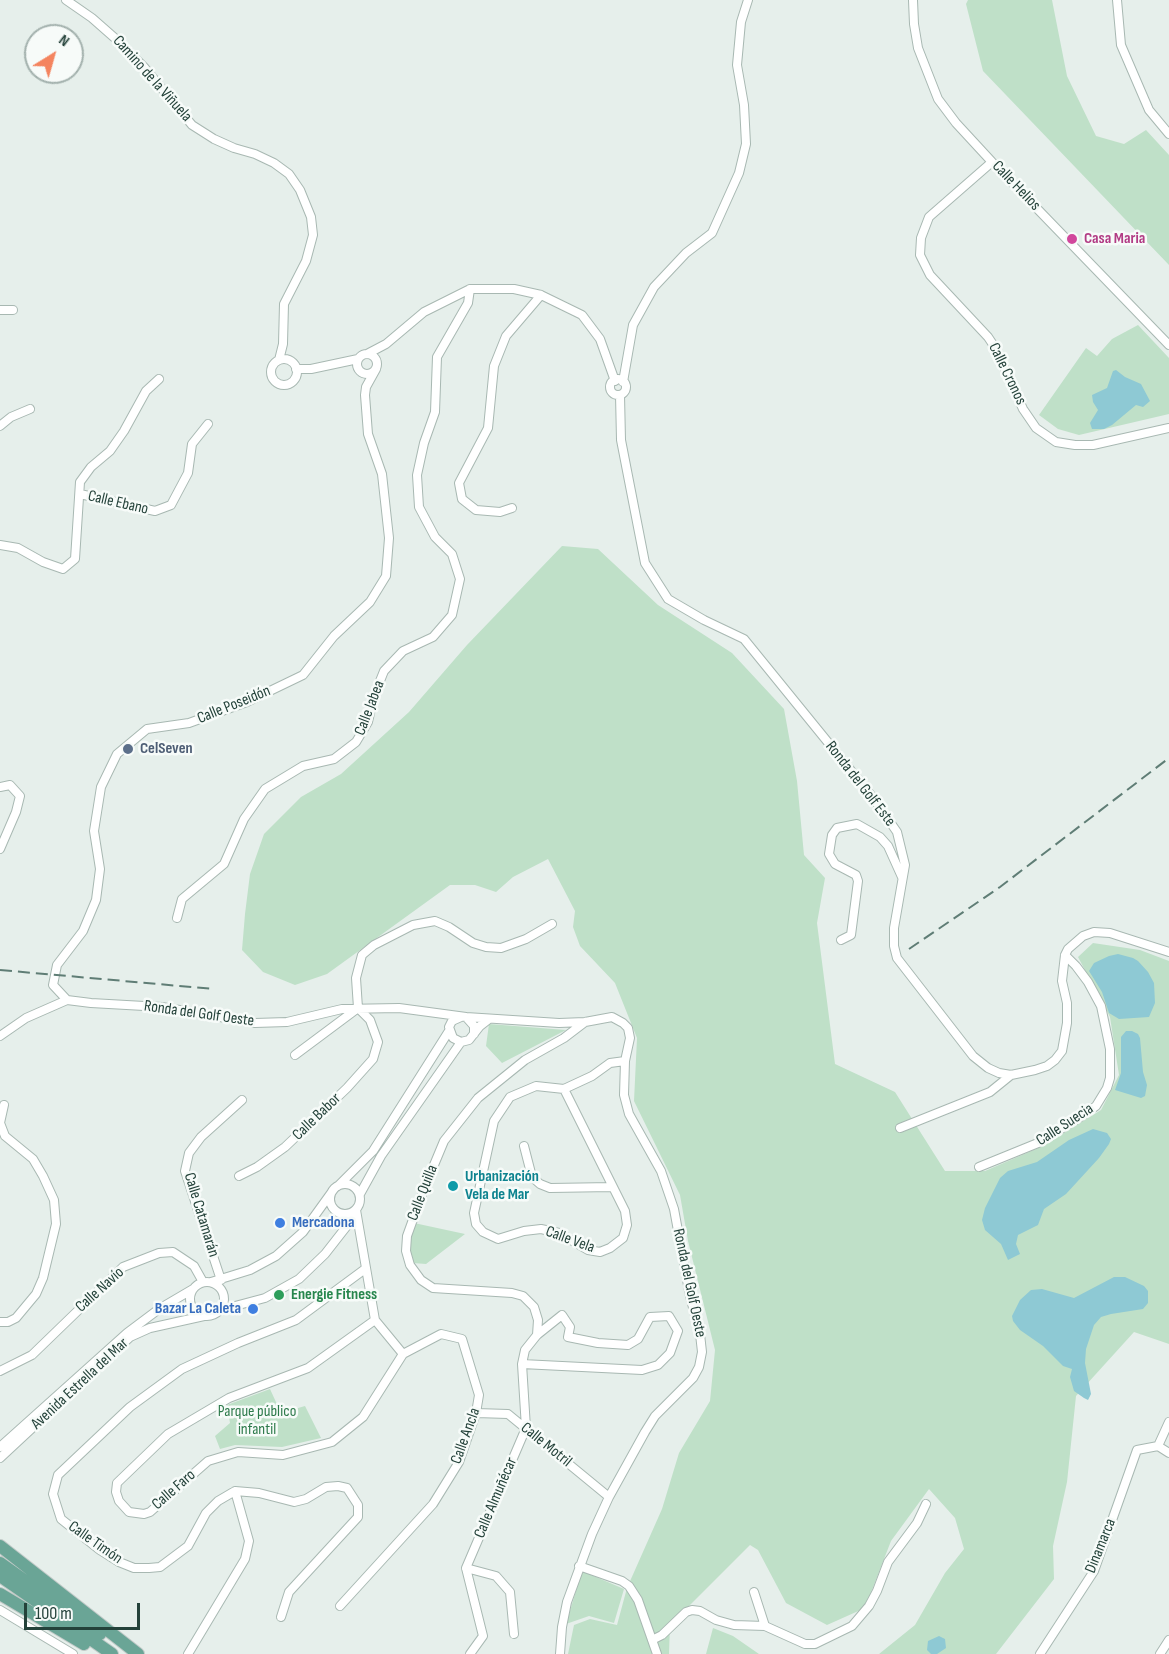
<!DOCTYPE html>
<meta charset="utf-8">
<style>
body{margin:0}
#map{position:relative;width:1169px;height:1654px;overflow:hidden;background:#e6efeb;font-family:"Sofia Sans Condensed",sans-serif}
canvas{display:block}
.north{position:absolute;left:24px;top:24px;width:60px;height:60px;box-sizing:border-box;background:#f7fbf9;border:2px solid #a3b1ad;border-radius:50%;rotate:37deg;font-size:16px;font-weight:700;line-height:24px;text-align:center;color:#24423a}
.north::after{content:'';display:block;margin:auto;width:21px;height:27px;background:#f4845f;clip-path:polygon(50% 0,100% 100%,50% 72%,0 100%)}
.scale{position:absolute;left:24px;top:1603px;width:116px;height:27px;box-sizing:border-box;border:3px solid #24423a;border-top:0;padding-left:8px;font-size:18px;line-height:21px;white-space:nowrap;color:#24423a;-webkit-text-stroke:4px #f7fbf9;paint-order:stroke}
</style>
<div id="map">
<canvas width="1169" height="1654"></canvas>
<div class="north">N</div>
<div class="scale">100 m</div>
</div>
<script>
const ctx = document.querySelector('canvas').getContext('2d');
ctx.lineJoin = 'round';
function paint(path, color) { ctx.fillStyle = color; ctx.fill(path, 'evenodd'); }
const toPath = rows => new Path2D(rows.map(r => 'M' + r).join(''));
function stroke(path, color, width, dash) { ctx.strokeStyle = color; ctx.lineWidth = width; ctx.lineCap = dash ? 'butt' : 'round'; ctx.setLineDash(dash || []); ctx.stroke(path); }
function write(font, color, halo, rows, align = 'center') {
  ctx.font = font + ' "Sofia Sans Condensed",sans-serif'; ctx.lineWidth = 5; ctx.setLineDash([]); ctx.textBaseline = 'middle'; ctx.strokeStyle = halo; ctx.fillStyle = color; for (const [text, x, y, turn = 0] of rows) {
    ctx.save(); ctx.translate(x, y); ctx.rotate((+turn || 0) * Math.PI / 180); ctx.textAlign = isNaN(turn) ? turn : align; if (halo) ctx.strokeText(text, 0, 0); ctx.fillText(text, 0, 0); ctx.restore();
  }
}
const green = toPath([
 [968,0,1052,0,1067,76,1096,136,1124,144,1146,130,1169,155,1169,265,983,71,966,4],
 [1138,325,1169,358,1169,414,1079,435,1058,429,1039,415,1086,348,1097,356,1112,339],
 [562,546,598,549,658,605,732,653,784,709,797,781,804,855,825,878,817,923,835,1064,895,1092,945,1171,985,1171,1043,1146,1101,1110,1119,1075,1110,1017,1078,957,1093,943,1140,950,1169,961,1169,1344,1134,1332,1076,1396,1067,1482,1053,1546,1054,1579,996,1654,879,1654,915,1625,945,1573,964,1549,955,1518,929,1489,891,1541,865,1608,827,1625,786,1603,758,1550,750,1545,670,1625,669,1654,568,1654,574,1625,590,1619,617,1625,627,1588,662,1509,679,1453,710,1401,715,1350,688,1241,680,1195,634,1101,637,1038,615,983,580,946,573,927,575,911,548,859,513,877,496,892,475,885,450,885,327,974,295,985,263,972,242,950,245,914,250,874,264,834,301,797,341,774,409,712,467,645],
 [489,1024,566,1030,502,1063,486,1046],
 [414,1223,465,1234,426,1264,413,1263,408,1252,409,1234],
 [270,1389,281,1413,305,1406,321,1438,282,1447,235,1445,220,1449,215,1436,230,1423,227,1405],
 [582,1571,624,1589,614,1623,589,1616,566,1624],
 [713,1628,733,1636,759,1654,706,1654]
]);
const water = toPath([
 [1116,370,1125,377,1141,384,1150,401,1143,407,1136,405,1112,425,1104,429,1092,429,1090,423,1098,410,1093,402,1092,395,1107,388,1113,371],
 [1118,954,1133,958,1138,961,1148,972,1154,983,1155,1003,1149,1017,1119,1019,1109,1013,1102,992,1089,971,1094,963,1109,956],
 [1126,1031,1132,1031,1138,1034,1140,1038,1143,1072,1147,1085,1145,1096,1141,1098,1115,1090,1121,1073,1121,1037],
 [1093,1129,1107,1133,1111,1139,1109,1144,1099,1158,1066,1194,1044,1209,1038,1225,1018,1235,1016,1244,1020,1254,1008,1260,1001,1244,985,1230,982,1220,985,1208,1000,1178,1008,1171,1037,1162,1069,1140],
 [1114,1277,1125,1277,1144,1286,1148,1291,1148,1303,1143,1309,1111,1314,1101,1317,1094,1325,1086,1349,1085,1363,1091,1394,1088,1400,1084,1398,1074,1391,1070,1377,1072,1369,1063,1366,1043,1346,1020,1330,1013,1321,1012,1316,1020,1300,1031,1290,1042,1289,1074,1298],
 [939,1636,945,1639,946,1648,937,1654,931,1654,927,1650,928,1641]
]);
const minor = toPath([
 [66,0,92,18,117,40,144,67,192,125,214,139,234,148,255,154,274,163,289,174,300,190,311,217,313,235,306,261,284,304,283,344,279,360],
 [913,0,914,24,918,48,938,99,956,123,992,162,1169,345],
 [1117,0,1121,45,1149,110,1169,134],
 [992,162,929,217,921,238,920,255,930,275,988,337,996,349,1023,409,1036,428,1056,442,1075,445,1093,445,1169,428],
 [0,310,13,310],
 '357 364a10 10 0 1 1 20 0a10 10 0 1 1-20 0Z',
 [367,354,386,344,424,312,470,289,514,289,541,295,582,315,600,339,615,381],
 '271 372a13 13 0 1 1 26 0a13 13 0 1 1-26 0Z',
 [296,369,311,369,358,359],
 '610 387a8 8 0 1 1 16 0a8 8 0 1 1-16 0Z',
 [623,382,633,325,654,287,686,253,712,233,739,173,746,144,744,105,737,65,741,22,748,0],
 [620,395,621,440,645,563,668,599,704,620,744,639,874,799,897,832,905,865,894,928,894,946,897,958,973,1056,988,1068,999,1073,1011,1075,1035,1070,1047,1066,1055,1060,1062,1051,1067,1023,1067,1003,1062,981,1065,955,1068,949,1083,936,1094,932,1110,933,1169,952],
 [0,426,11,417,30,409],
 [80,494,155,511,171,505,188,473,192,444,208,424],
 [512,508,500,512,476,510,462,499,459,483,488,428,494,366,506,336,541,295],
 [0,545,18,548,43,562,63,569,75,559,80,482,91,467,110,451,124,431,146,391,159,379],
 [0,787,10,785,20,796,16,812,0,849],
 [177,918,182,899,224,864,244,819,265,789,303,766,334,759,356,742,368,722,374,696,384,671,403,651,433,637,452,615,460,579,452,554,435,537,419,507,417,475,424,443,435,412,437,357,468,303,470,289],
 [841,940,851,935,858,881,856,875,835,864,829,854,832,835,837,828,857,824,880,837,888,846,902,877],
 [67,1000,53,985,57,965,83,931,96,900,100,869,94,831,101,787,117,754,147,729,189,723,247,702,303,675,334,636,370,602,386,576,389,538,382,474,368,434,365,395,366,387,376,369],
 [67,1000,91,1003,162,1007,255,1023,287,1022,342,1009,399,1008,466,1017,474,1026,474,1034],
 [461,1017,452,1021,449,1027,453,1038,461,1042,469,1040,480,1026,489,1019],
 [466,1017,559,1023,585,1022,612,1017,623,1023,628,1028,630,1038,625,1061,624,1095,629,1114,661,1171,674,1209,690,1296,700,1334,702,1352,699,1367,693,1378,655,1416,645,1432,609,1497,592,1534,567,1602,562,1627,560,1654],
 [0,1036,26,1018,67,1000],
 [295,1055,358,1008],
 [564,1089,625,1211,627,1225,623,1238,610,1248,600,1252,588,1250,559,1233,541,1229,524,1231,498,1239,483,1232,476,1224,474,1213,494,1121,510,1097,536,1086,564,1089,592,1076,610,1063,625,1061],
 [900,1128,990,1092,1011,1075],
 [524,1146,532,1177,540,1184,550,1188,612,1187],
 [979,1167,1038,1143,1082,1116,1096,1106,1107,1088,1110,1078,1110,1049,1101,1006,1088,982,1076,966,1065,955],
 [239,1176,257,1167,285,1147,347,1088,373,1059,378,1042,370,1020,358,1008,356,978,362,955,374,945,413,925,435,921,449,927,473,943,486,947,501,948,526,939,552,924],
 '330 1199a15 15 0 1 1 30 0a15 15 0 1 1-30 0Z',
 [338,1186,373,1151,449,1031],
 [360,1194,381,1156,461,1042],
 [356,1210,375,1320,403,1354],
 [221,1280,185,1171,189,1153,201,1137,242,1100],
 [211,1282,250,1270,276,1256,303,1232,334,1189],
 '190 1299a17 17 0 1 1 34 0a17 17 0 1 1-34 0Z',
 [220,1310,265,1298,299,1279,325,1254,350,1222,353,1213],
 [375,1320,308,1368,229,1398,168,1434,117,1483,116,1492,119,1501,129,1512,144,1514,150,1512,208,1461,238,1452,283,1455,332,1442,363,1417,403,1354],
 [0,1322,8,1322,16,1318,36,1294,43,1278,56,1224,54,1200,43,1176,33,1159,5,1136,0,1123,4,1105],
 [537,1335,538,1320,534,1307,523,1296,512,1293,433,1288,421,1280,410,1265,406,1251,407,1236,424,1189,444,1141,478,1098,525,1060,564,1038,585,1022],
 [0,1371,32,1355,123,1267,159,1253,173,1252,194,1266,203,1282],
 [476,1413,508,1414,609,1497],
 [1158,1446,1169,1422],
 [1158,1446,1169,1453],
 [0,1447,127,1333,159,1309,193,1289],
 [0,1458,130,1337,150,1328,204,1316],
 [579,1566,622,1581,629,1586,638,1600,657,1654],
 [466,1568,496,1576,510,1592,514,1634],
 [754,1592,765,1626],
 [340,1606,433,1504,459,1462,476,1413,479,1395,462,1339,441,1334,403,1354],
 [0,1610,73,1654],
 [281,1617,289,1592,358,1517,358,1505,347,1488,338,1486,326,1487,306,1499,294,1502,259,1493,235,1491,218,1501,206,1513,188,1546,160,1567,149,1568,134,1568,119,1562,100,1550,61,1519,53,1494,58,1475,130,1407,182,1369,238,1343,296,1320,365,1269],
 [652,1640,662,1635,686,1612,692,1610,700,1611,716,1620,734,1625,765,1626,805,1644,815,1644,852,1626,869,1606,877,1591,888,1562,917,1523,926,1504],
 [188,1654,245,1559,249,1541,235,1491],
 [470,1654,483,1636,466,1568,526,1428,522,1364,525,1350,537,1335,562,1315,570,1327,568,1337,598,1343,628,1345,638,1339,650,1317,669,1316,678,1331,670,1353,658,1365,642,1370,522,1364],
 [1040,1654,1094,1571,1137,1450,1158,1446],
 [1160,1654,1169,1640]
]);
const primary = toPath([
 [0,1546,138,1654],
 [0,1563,100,1634],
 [0,1576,112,1654],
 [0,1594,84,1644]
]);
const rail = toPath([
 [909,949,1000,887,1169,758],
 [0,970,214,989]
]);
const markers = [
 [1072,239,6,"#d1479c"],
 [128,749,6,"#5c6f8a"],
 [453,1186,6,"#0f9aa8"],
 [280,1223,6,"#3f7fe0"],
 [279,1295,6,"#2e9e5b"],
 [253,1309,6,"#3f7fe0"]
];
const streetNames = [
 ["Camino de la Viñuela",152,79,48],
 ["Calle Helios",1016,186,46],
 ["Calle Cronos",1007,374,64],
 ["Calle Ebano",118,503,13],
 ["Calle Poseidón",234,705,-22],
 ["Calle Jabea",370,708,-69],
 ["Ronda del Golf Este",860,784,52],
 ["Ronda del Golf Oeste",199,1014,8],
 ["Calle Babor",317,1117,-44],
 ["Calle Suecia",1065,1125,-33],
 ["Calle Quilla",423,1193,-69],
 ["Calle Catamarán",201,1215,73],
 ["Calle Vela",570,1240,20],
 ["Ronda del Golf Oeste",689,1283,78],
 ["Calle Navío",100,1290,-42],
 ["Avenida Estrella del Mar",80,1384,-43],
 ["Calle Ancla",466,1436,-70],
 ["Calle Motril",546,1445,39],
 ["Calle Faro",174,1490,-41],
 ["Calle Almuñécar",496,1498,-67],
 ["Calle Timón",95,1543,35],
 ["Dinamarca",1101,1546,-68]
];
const hotelNames = [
 ["Casa Maria",1084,239]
];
const serviceNames = [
 ["CelSeven",140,749]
];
const cultureNames = [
 ["Urbanización",465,1177],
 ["Vela de Mar",465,1195]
];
const shopNames = [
 ["Mercadona",292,1223],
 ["Bazar La Caleta",241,1309,"right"]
];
const leisureNames = [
 ["Energie Fitness",291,1295]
];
const parkNames = [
 ["Parque público",257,1412],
 ["infantil",257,1430]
];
paint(green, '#bfe0c8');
paint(water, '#8ec9d4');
stroke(minor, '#a8b8b2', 10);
stroke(primary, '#c2cac8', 14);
stroke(minor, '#fff', 8);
stroke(primary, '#6aa596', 12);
stroke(rail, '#5f7d75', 2, [12, 6]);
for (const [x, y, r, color] of markers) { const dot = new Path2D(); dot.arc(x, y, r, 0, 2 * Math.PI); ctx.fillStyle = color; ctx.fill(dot); stroke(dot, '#f7fbf9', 2); }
write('16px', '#24423a', '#f7fbf9', streetNames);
write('bold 16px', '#b23c85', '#f7fbf9', hotelNames, 'left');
write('bold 16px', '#4e5e75', '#f7fbf9', serviceNames, 'left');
write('bold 16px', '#0d838f', '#f7fbf9', cultureNames, 'left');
write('bold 16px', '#366cbe', '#f7fbf9', shopNames, 'left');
write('bold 16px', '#27864d', '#f7fbf9', leisureNames, 'left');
write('16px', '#2d7a4b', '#f7fbf9', parkNames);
</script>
